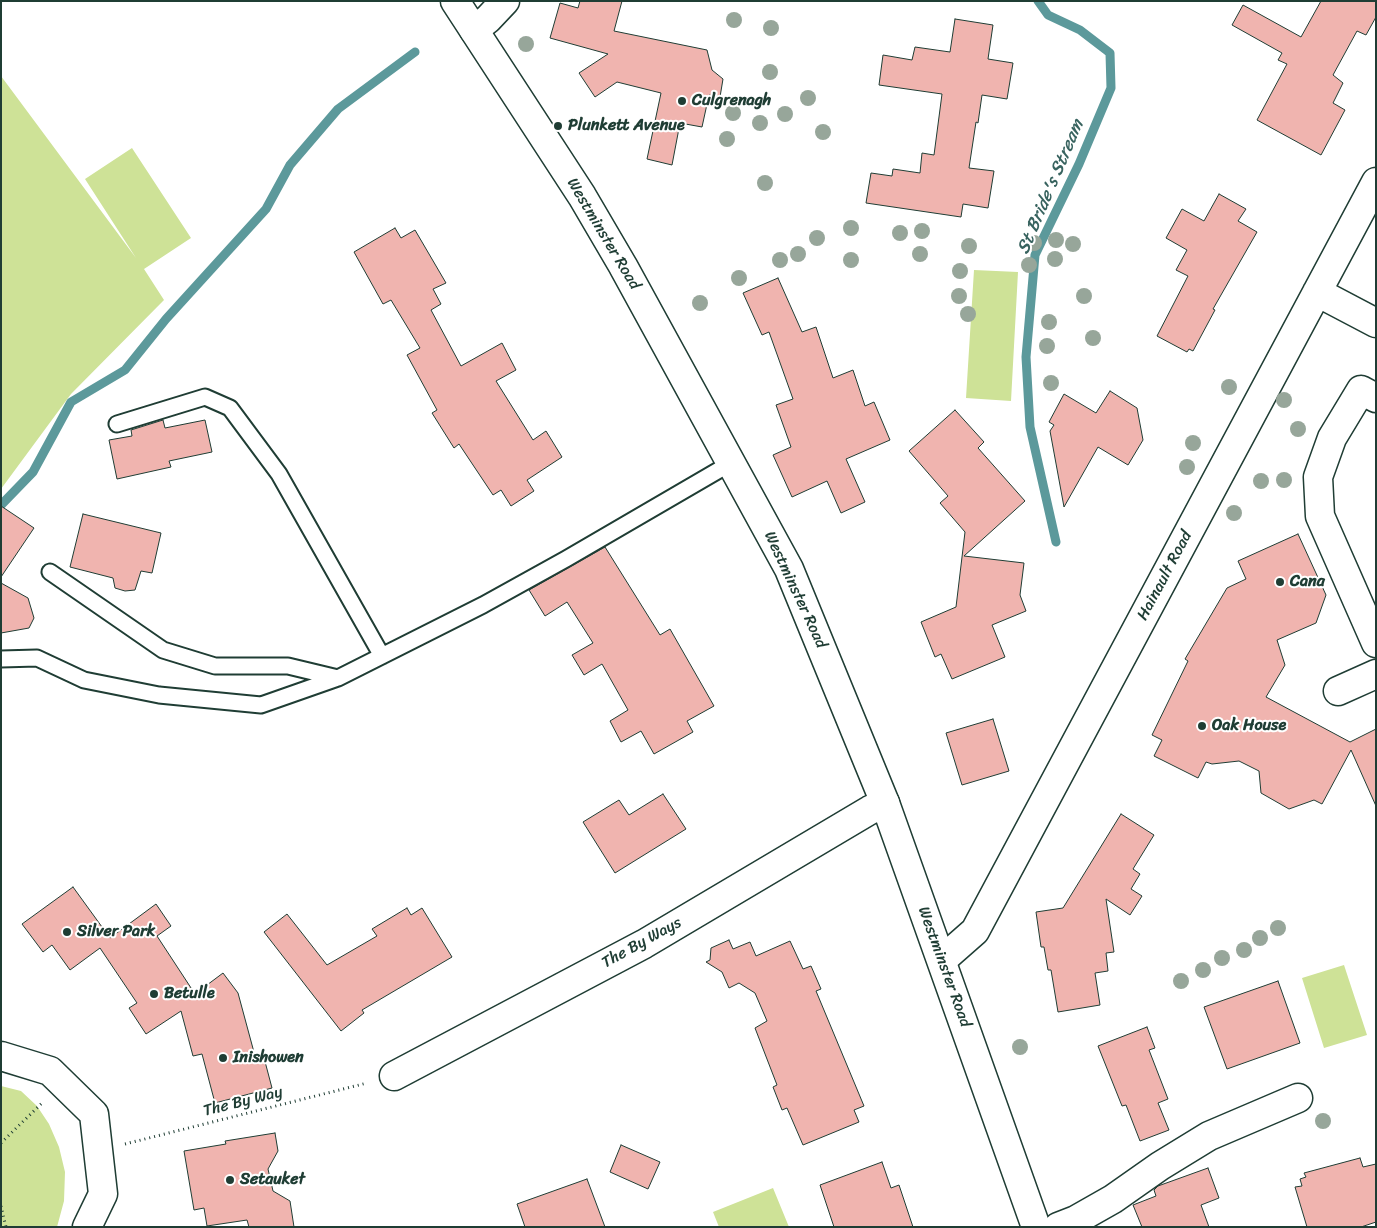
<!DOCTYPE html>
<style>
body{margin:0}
#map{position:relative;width:1377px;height:1228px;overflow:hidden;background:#fff;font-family:Sriracha,sans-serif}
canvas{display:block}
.frame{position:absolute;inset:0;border:2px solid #1f3d34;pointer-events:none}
</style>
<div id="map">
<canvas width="1377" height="1228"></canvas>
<div class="frame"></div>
</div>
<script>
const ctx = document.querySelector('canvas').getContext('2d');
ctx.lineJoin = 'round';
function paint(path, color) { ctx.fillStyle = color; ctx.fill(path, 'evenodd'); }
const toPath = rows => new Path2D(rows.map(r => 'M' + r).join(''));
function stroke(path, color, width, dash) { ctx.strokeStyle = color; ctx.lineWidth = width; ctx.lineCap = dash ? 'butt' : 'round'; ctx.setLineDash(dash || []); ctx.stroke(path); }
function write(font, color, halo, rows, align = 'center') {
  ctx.font = font + ' Sriracha,sans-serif'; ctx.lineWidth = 4; ctx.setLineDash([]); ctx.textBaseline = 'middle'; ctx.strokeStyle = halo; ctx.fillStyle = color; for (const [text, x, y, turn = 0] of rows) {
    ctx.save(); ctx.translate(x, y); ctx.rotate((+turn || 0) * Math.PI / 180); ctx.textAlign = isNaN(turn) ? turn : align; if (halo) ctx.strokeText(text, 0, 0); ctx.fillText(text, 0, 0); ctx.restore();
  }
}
const green = toPath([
 [1,76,136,258,85,179,132,148,191,238,144,269,164,300,71,394,1,489],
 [974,270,1018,272,1011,401,966,398],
 [1344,965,1367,1035,1324,1048,1302,978],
 [1,1086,21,1091,37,1106,49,1124,59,1147,65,1172,64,1201,57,1227,1,1227],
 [773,1188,789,1227,719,1227,713,1212]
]);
const stream = toPath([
 [1038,1,1048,15,1080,30,1110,53,1111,88,1079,164,1035,255,1026,357,1030,427,1056,542],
 [1,505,33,472,71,402,125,370,166,319,266,209,290,165,338,109,415,52]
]);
const building = toPath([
 [580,1,622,1,614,31,707,50,712,70,723,79,720,97,709,95,702,127,680,123,672,165,647,159,661,93,617,82,595,97,579,73,608,54,550,38,560,3,578,8,580,1],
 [1321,1,1376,1,1376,17,1366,35,1357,31,1333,75,1343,83,1333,103,1345,110,1321,155,1257,120,1287,64,1278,60,1282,53,1232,25,1243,5,1301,37,1321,1],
 [955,19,993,25,988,59,1013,63,1007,99,982,95,978,123,976,122,969,168,994,171,988,208,963,204,961,217,866,203,871,173,892,176,893,169,920,173,922,153,934,155,942,94,879,85,883,55,912,60,915,47,950,52,955,19],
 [1219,194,1246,209,1238,221,1257,232,1213,309,1215,310,1193,351,1189,349,1187,352,1157,336,1188,276,1176,270,1187,250,1166,238,1182,209,1204,221,1219,194],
 [395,228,401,238,415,230,446,283,433,289,441,304,431,310,461,366,502,343,516,370,496,381,533,440,546,431,562,457,527,480,534,491,511,506,501,490,493,495,459,444,454,448,432,413,437,410,407,355,420,348,391,300,383,304,354,252,395,228],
 [778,278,802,332,816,327,833,378,853,370,865,406,874,402,890,440,846,459,865,502,841,513,827,481,792,497,773,455,791,447,776,405,793,399,769,332,762,335,743,293,778,278],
 [1110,391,1137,408,1143,440,1128,465,1098,447,1064,507,1050,431,1054,425,1049,422,1064,394,1096,413,1110,391],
 [955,410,984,442,978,448,1025,501,964,556,1024,563,1020,595,1026,611,992,625,1005,657,952,679,941,654,935,657,921,622,956,607,965,532,940,503,948,496,909,451,955,410],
 [163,420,165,428,205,420,212,452,169,461,171,467,117,479,109,440,132,436,131,430,163,420],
 [1,506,34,528,1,577,1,506],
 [83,514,161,533,152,573,141,571,135,590,125,591,115,588,113,578,70,567,83,514],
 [1298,534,1326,595,1316,623,1277,640,1285,665,1266,697,1350,742,1376,729,1376,806,1351,750,1322,804,1314,800,1289,809,1261,793,1259,771,1239,761,1212,764,1206,762,1198,778,1154,756,1162,740,1152,735,1188,661,1185,659,1227,588,1246,579,1238,561,1298,534],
 [605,547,660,635,670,629,714,706,687,721,693,732,654,754,641,731,621,742,610,721,628,710,602,664,584,675,572,655,593,643,567,602,545,616,529,590,605,547],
 [1,583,28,598,34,618,29,628,1,633,1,583],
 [993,719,1009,771,962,785,946,733,993,719],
 [663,794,686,829,615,873,583,822,619,800,629,815,663,794],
 [1121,814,1154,835,1133,869,1140,874,1131,889,1142,896,1130,915,1106,899,1114,952,1106,953,1108,971,1095,973,1100,1005,1058,1012,1051,970,1048,970,1044,947,1041,947,1036,912,1063,908,1121,814],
 [73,887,110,938,156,904,171,926,157,936,195,994,223,973,238,993,255,1056,263,1054,272,1088,215,1103,202,1054,193,1056,181,1011,146,1034,129,1008,137,1003,100,948,70,970,52,945,43,952,22,924,73,887],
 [407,908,411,915,422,908,452,957,362,1010,364,1013,341,1031,264,932,287,914,327,965,377,936,372,929,407,908],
 [729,940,733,949,750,942,756,956,790,941,803,969,811,966,821,989,816,991,864,1106,854,1110,859,1122,803,1145,787,1108,782,1110,773,1087,777,1085,755,1028,767,1021,755,993,739,983,729,988,722,972,706,962,710,960,711,948,729,940],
 [1278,981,1300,1043,1227,1069,1204,1007,1278,981],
 [1147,1027,1155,1048,1149,1050,1168,1099,1158,1103,1169,1130,1140,1141,1126,1105,1122,1106,1098,1046,1147,1027],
 [275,1133,278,1151,268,1169,273,1191,290,1201,294,1227,249,1227,247,1220,207,1226,204,1208,194,1210,184,1151,226,1144,225,1141,275,1133],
 [621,1145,660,1162,648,1189,610,1172,621,1145],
 [1360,1158,1363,1167,1376,1164,1376,1222,1361,1227,1307,1227,1295,1187,1302,1186,1300,1179,1306,1177,1304,1173,1360,1158],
 [882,1162,891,1188,899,1185,913,1227,834,1227,820,1185,882,1162],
 [1208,1168,1219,1198,1201,1205,1209,1227,1142,1227,1133,1205,1156,1196,1154,1190,1158,1186,1208,1168],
 [587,1179,605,1227,525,1227,517,1204,587,1179]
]);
const path = toPath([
 [1,1143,42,1103],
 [125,1144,367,1083],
 [1,1206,6,1227]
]);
const service = toPath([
 [117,424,205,397,230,408,279,474,382,656],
 [50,572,163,650,215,666,288,666,338,678],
 [1,659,37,658,84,680,159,695,261,705,338,678,483,605,566,559,731,463]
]);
const minor = toPath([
 [474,30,488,19,505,1],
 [1317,292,1376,323],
 [1376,398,1361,390,1332,438,1318,477,1320,516,1376,643],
 [1338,691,1376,674],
 [942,960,975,931,1376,182],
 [1,1056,50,1071,94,1114,103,1194,87,1227],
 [394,1076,644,944,870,810,885,803],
 [1058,1227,1076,1220,1113,1199,1160,1166,1209,1136,1298,1098]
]);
const tertiary = toPath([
 [455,1,582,196,623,266,789,569,885,803,1036,1227]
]);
const trees = [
 [734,20],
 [771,28],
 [526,44],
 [770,72],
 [808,98],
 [733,113],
 [785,114],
 [760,123],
 [823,132],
 [727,139],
 [765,183],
 [851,228],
 [922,231],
 [900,233],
 [817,238],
 [1056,240],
 [1034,243],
 [1073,244],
 [969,246],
 [798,254],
 [920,254],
 [1055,259],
 [780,260],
 [851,260],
 [1029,265],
 [960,271],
 [739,278],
 [959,296],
 [1084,296],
 [700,303],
 [968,314],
 [1049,322],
 [1093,338],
 [1047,346],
 [1051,383],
 [1229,387],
 [1284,400],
 [1298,429],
 [1193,443],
 [1187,467],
 [1284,480],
 [1261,481],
 [1234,513],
 [1278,928],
 [1260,938],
 [1244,950],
 [1222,958],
 [1203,970],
 [1181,981],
 [1020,1047],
 [1323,1121]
];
const markers = [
 [682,101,5,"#1f3d34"],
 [558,126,5,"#1f3d34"],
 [1280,582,5,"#1f3d34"],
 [1202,726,5,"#1f3d34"],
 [67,932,5,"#1f3d34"],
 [154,994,5,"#1f3d34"],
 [223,1058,5,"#1f3d34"],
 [230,1180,5,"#1f3d34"]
];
const poiNames = [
 ["Culgrenagh",692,101],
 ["Plunkett Avenue",568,126],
 ["Cana",1290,582],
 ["Oak House",1212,726],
 ["Silver Park",77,932],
 ["Betulle",164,994],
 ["Inishowen",233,1058],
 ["Setauket",240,1180]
];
const streetNames = [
 ["Westminster Road",603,234,59],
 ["Hainault Road",1165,576,-62],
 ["Westminster Road",795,590,65],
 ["The By Ways",642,943,-29],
 ["Westminster Road",944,967,70],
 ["The By Way",243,1102,-14]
];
const waterNames = [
 ["St Bride's Stream",1051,187,-67]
];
paint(green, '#cee297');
stroke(stream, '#5c999b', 9);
paint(building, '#f0b4af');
stroke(building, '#1f3d34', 1);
stroke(service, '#1f3d34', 19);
stroke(minor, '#1f3d34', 31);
stroke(tertiary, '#1f3d34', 31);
stroke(path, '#1f3d34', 3, [1, 4]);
stroke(service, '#fff', 15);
stroke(minor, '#fff', 28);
stroke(tertiary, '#fff', 28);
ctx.fillStyle = '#97a69a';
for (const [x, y] of trees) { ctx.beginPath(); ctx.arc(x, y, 8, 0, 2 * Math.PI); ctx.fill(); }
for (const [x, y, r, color] of markers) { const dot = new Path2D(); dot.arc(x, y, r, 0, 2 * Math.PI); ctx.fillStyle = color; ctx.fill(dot); stroke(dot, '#fff', 2); }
write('bold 16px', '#1f3d34', '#fff', poiNames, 'left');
write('16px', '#1f3d34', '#fff', streetNames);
write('italic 18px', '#38635f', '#fff', waterNames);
</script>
